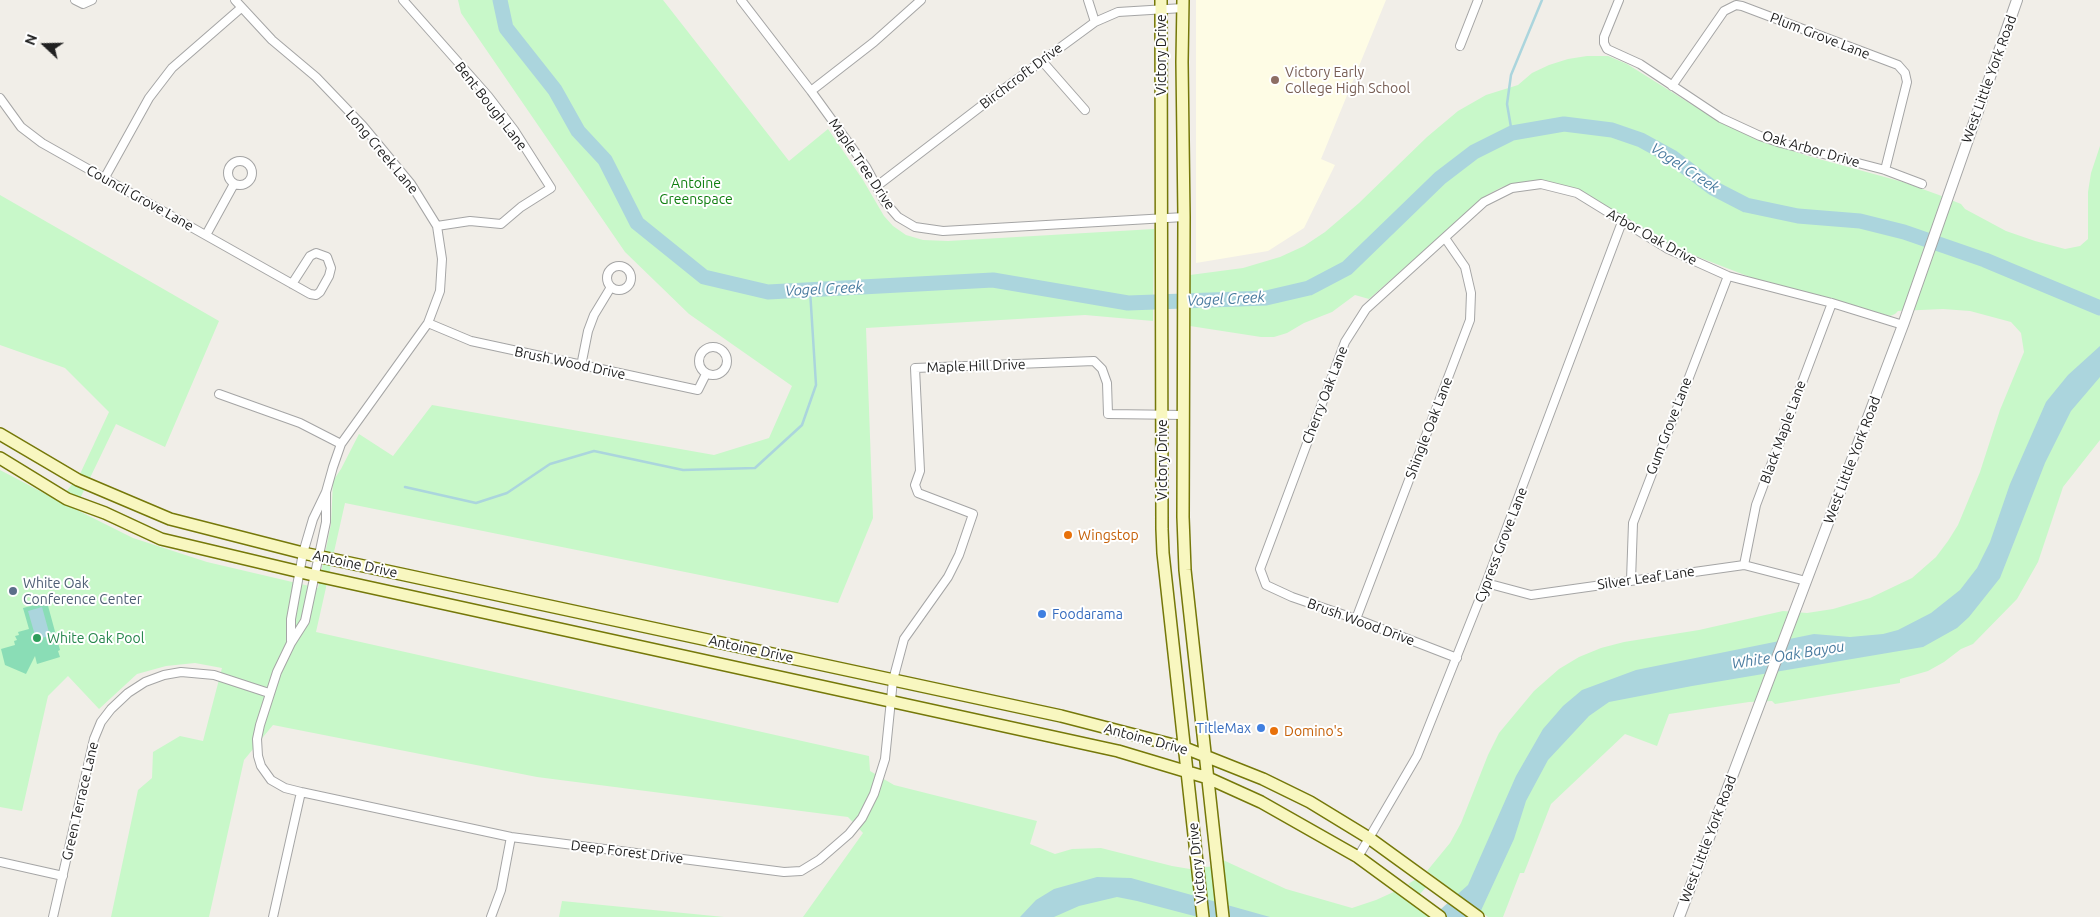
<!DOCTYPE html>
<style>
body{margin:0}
#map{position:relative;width:2100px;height:917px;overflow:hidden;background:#f1eee8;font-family:Ubuntu,sans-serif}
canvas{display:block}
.north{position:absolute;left:20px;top:20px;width:50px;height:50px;-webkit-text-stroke:4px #fff;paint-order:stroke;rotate:291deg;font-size:14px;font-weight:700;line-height:20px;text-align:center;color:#212121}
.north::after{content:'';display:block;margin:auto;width:18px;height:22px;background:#212121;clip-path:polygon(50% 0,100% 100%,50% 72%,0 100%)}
</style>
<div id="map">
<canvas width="2100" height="917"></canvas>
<div class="north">N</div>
</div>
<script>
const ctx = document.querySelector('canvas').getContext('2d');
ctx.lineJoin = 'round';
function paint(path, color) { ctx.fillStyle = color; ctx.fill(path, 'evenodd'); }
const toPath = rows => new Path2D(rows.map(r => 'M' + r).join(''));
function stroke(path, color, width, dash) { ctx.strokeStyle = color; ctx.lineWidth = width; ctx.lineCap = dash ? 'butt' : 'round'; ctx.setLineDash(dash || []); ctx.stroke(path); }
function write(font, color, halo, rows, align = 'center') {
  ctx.font = font + ' Ubuntu,sans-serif'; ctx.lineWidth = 4; ctx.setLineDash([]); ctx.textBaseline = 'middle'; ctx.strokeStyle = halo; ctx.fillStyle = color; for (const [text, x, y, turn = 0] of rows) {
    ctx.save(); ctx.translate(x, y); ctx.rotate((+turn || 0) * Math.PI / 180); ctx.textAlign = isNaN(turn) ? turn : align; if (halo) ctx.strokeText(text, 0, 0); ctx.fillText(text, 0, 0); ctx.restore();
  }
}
const education = toPath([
 [1196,0,1386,0,1321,159,1335,165,1304,228,1268,251,1196,263]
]);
const park = toPath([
 [458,0,663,0,789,161,828,129,863,180,884,216,893,226,906,235,923,240,948,241,1154,229,1153,321,1085,315,866,328,873,518,838,603,345,503,316,632,869,756,870,771,894,785,1037,821,1030,844,1055,854,1072,849,1101,848,1172,866,1190,869,1223,865,1223,860,1286,889,1352,908,1376,900,1398,890,1433,917,803,917,863,833,848,817,537,777,273,725,244,760,209,917,111,917,138,790,152,778,153,752,180,736,203,741,222,668,195,663,166,666,137,674,99,709,68,676,48,696,22,811,0,807,0,470,59,501,80,474,109,412,65,368,0,345,0,195,219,321,165,447,116,424,75,509,133,538,207,562,318,588,331,524,333,481,341,469,359,434,393,456,432,405,714,455,769,438,792,386,689,314,625,252,461,13],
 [1587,56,1608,56,1627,64,1715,119,1760,140,1808,156,1903,182,1939,195,1961,204,1965,209,2006,231,2035,241,2065,249,2080,246,2088,239,2088,192,2091,173,2100,146,2100,440,2063,487,2038,562,2017,599,1973,644,1961,649,1944,662,1928,671,1900,679,1900,683,1775,704,1772,701,1749,702,1669,714,1657,746,1625,734,1551,804,1524,873,1520,873,1503,917,1488,917,1427,871,1450,843,1461,823,1488,755,1499,733,1534,691,1559,669,1579,657,1601,648,1624,642,1699,630,1783,611,1807,613,1833,609,1870,598,1912,578,1936,557,1948,541,1958,525,1980,472,2000,410,2024,352,2021,333,2011,322,1970,311,1943,309,1898,311,1895,314,1890,316,1755,279,1675,248,1572,188,1546,181,1519,183,1502,187,1487,195,1369,299,1355,295,1332,312,1304,323,1287,333,1274,337,1261,337,1190,326,1190,275,1243,268,1280,257,1304,246,1325,232,1359,203,1427,137,1458,111,1486,95,1518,85,1532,73,1549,65,1568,59],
 [1418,878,1427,886,1420,894,1408,884],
 [562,901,724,917,559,917]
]);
const pitch = toPath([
 [47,602,60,650,58,651,60,657,37,664,35,656,26,674,5,665,1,649,15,645,14,641,17,640,15,636,19,635,18,632,29,629,23,608]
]);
const water = toPath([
 [2100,346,2100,377,2071,411,2045,463,2000,578,1969,617,1957,628,1923,647,1692,686,1609,702,1589,716,1548,760,1526,801,1514,839,1478,917,1432,917,1468,885,1516,776,1543,729,1563,706,1582,690,1636,670,1814,634,1850,637,1883,634,1898,630,1931,613,1960,590,1977,568,1990,542,2010,484,2046,402,2068,375],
 [42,607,50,636,36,639,28,611],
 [1097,877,1131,878,1270,917,1198,917,1137,901,1117,897,1079,906,1054,917,1020,917,1036,900,1054,889]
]);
const stream = toPath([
 [1512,133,1507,104,1511,75,1542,0],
 [405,487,476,503,507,493,550,464,594,451,683,470,755,468,802,425,816,385,810,290]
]);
const river = toPath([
 [500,0,506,28,555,90,578,131,605,160,637,223,704,277,768,292,993,280,1128,303,1266,298,1309,288,1347,268,1440,178,1474,152,1512,133,1564,124,1612,130,1641,140,1672,157,1713,188,1746,205,1798,216,1860,221,1904,232,1985,260,2100,308]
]);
const minor = toPath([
 [75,0,83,4,92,0],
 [235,0,272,40,316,77,363,126,411,184,437,226,442,259,440,291,428,323,341,444,333,467,326,492,313,519,303,553,291,619,291,641],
 [403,0,488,96,514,130,551,188,521,207,501,224,470,221,437,226],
 [741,0,811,91,866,167,885,202,898,217,915,227,943,231,1184,217],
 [1088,0,1095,22],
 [1619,0,1604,37,1604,43,1607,49,1640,64,1721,118,1760,136,1781,143,1885,170,1922,184],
 [1460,46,1478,0],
 [1042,61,1085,110],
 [1672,86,1724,11,1736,5,1742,6,1898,65,1905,73,1907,82,1885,170],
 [811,91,874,42,921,0],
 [0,98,21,127,42,143,310,294,316,295,320,292,329,276,331,268,327,257,316,253,310,256,292,284],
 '228 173a12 12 0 1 1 24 0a12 12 0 1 1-24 0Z',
 [104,179,149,98,172,68,241,8],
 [877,186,997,94,1095,22,1118,12,1183,8],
 [206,235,234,184],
 '607 278a12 12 0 1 1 24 0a12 12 0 1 1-24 0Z',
 [428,323,471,341,698,390,706,374],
 '699 361a14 14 0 1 1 28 0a14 14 0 1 1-28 0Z',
 [581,366,588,331,594,315,611,287],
 [219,394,300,423,341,444],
 [326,492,326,522,305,621,291,643,277,672,260,725,257,739,258,756,261,766,271,780,285,788,301,792,511,837,784,872,801,871,819,860,849,834,862,818,874,794,885,759,893,680,904,639,948,577,959,555,973,514,918,493,915,485,920,471,915,368,1094,361,1102,369,1107,383,1108,414,1184,415],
 [1744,565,1756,505,1832,303],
 [1631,580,1633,523,1728,276],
 [1486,583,1531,595,1744,565,1806,581],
 [1356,619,1470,320,1471,293,1465,267,1445,238],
 [1457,658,1356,619,1292,597,1266,585,1260,569,1345,342,1366,309,1484,202,1512,188,1541,184,1577,193,1668,249,1728,276,1832,303,1903,325],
 [1358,857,1417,756,1486,583,1622,222],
 [0,862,63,876],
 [53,917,94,739,101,722,111,709,128,693,145,682,164,675,181,672,214,675,269,693],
 [273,917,301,792],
 [491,917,501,890,511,837]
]);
const tertiary = toPath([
 [1679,917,1903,325,2017,0]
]);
const secondary = toPath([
 [1161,0,1162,529,1163,553,1203,917],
 [1183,0,1182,62,1184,217,1183,517,1185,570,1223,917],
 [0,434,78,480,170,519,303,553,1061,716,1185,748,1263,779,1310,802,1369,838,1478,917],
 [0,458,67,499,105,513,161,539,313,575,1118,751,1208,778,1261,802,1358,857,1440,917]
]);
const markers = [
 [1275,80,5,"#8d6e63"],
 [1068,535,5,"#e8710a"],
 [13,591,5,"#5c6f8a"],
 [1042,614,5,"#3f7fe0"],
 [37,638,5,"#2e9e5b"],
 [1261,728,5,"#3f7fe0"],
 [1274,731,5,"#e8710a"]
];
const streetNames = [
 ["Plum Grove Lane",1820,36,21],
 ["Victory Drive",1161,55,-90],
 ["Birchcroft Drive",1021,76,-37],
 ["West Little York Road",1989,79,-70],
 ["Bent Bough Lane",491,106,52],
 ["Oak Arbor Drive",1811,149,16],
 ["Long Creek Lane",382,152,50],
 ["Maple Tree Drive",862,164,56],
 ["Council Grove Lane",140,198,29],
 ["Arbor Oak Drive",1652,237,29],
 ["Brush Wood Drive",570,363,12],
 ["Maple Hill Drive",976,366,-2],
 ["Cherry Oak Lane",1325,395,-69],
 ["Gum Grove Lane",1669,426,-69],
 ["Shingle Oak Lane",1429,428,-69],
 ["Black Maple Lane",1783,432,-70],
 ["Victory Drive",1162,460,-90],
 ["West Little York Road",1852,460,-69],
 ["Cypress Grove Lane",1501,545,-69],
 ["Antoine Drive",355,564,12],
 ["Silver Leaf Lane",1646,578,-8],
 ["Brush Wood Drive",1361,622,20],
 ["Antoine Drive",751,649,12],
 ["Antoine Drive",1146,739,15],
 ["Green Terrace Lane",80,801,-77],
 ["West Little York Road",1708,839,-69],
 ["Deep Forest Drive",627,852,7],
 ["Victory Drive",1197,863,-96]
];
const educationNames = [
 ["Victory Early",1285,72],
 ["College High School",1285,88]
];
const parkNames = [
 ["Antoine",696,183],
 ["Greenspace",696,199]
];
const foodNames = [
 ["Wingstop",1078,535],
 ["Domino's",1284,731]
];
const serviceNames = [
 ["White Oak",23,583],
 ["Conference Center",23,599]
];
const shopNames = [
 ["Foodarama",1052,614],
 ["TitleMax",1251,728,"right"]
];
const leisureNames = [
 ["White Oak Pool",47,638]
];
const waterNames = [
 ["Vogel Creek",1685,168,33],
 ["Vogel Creek",824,289,-3],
 ["Vogel Creek",1226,299,-3],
 ["White Oak Bayou",1788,655,-9]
];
paint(education, '#fefce5');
paint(park, '#c8f8c9');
paint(pitch, '#8addb6');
paint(water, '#abd5dd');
stroke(stream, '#abd5dd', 2.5);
stroke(river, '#abd5dd', 15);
stroke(minor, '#a5a5a5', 10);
stroke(tertiary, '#a5a5a5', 12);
stroke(secondary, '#757809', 14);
stroke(minor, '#fff', 8);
stroke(tertiary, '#fff', 10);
stroke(secondary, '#f8f7c0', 11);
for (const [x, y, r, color] of markers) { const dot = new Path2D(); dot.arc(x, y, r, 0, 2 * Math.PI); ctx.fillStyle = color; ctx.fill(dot); stroke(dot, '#fff', 2); }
write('14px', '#212121', '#fff', streetNames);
write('14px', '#785e54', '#fff', educationNames, 'left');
write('14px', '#107f10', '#fff', parkNames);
write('14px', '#c56008', '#fff', foodNames, 'left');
write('14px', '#4e5e75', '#fff', serviceNames, 'left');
write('14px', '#366cbe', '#fff', shopNames, 'left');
write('14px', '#27864d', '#fff', leisureNames, 'left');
write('italic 15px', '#497b9f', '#fff', waterNames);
</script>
